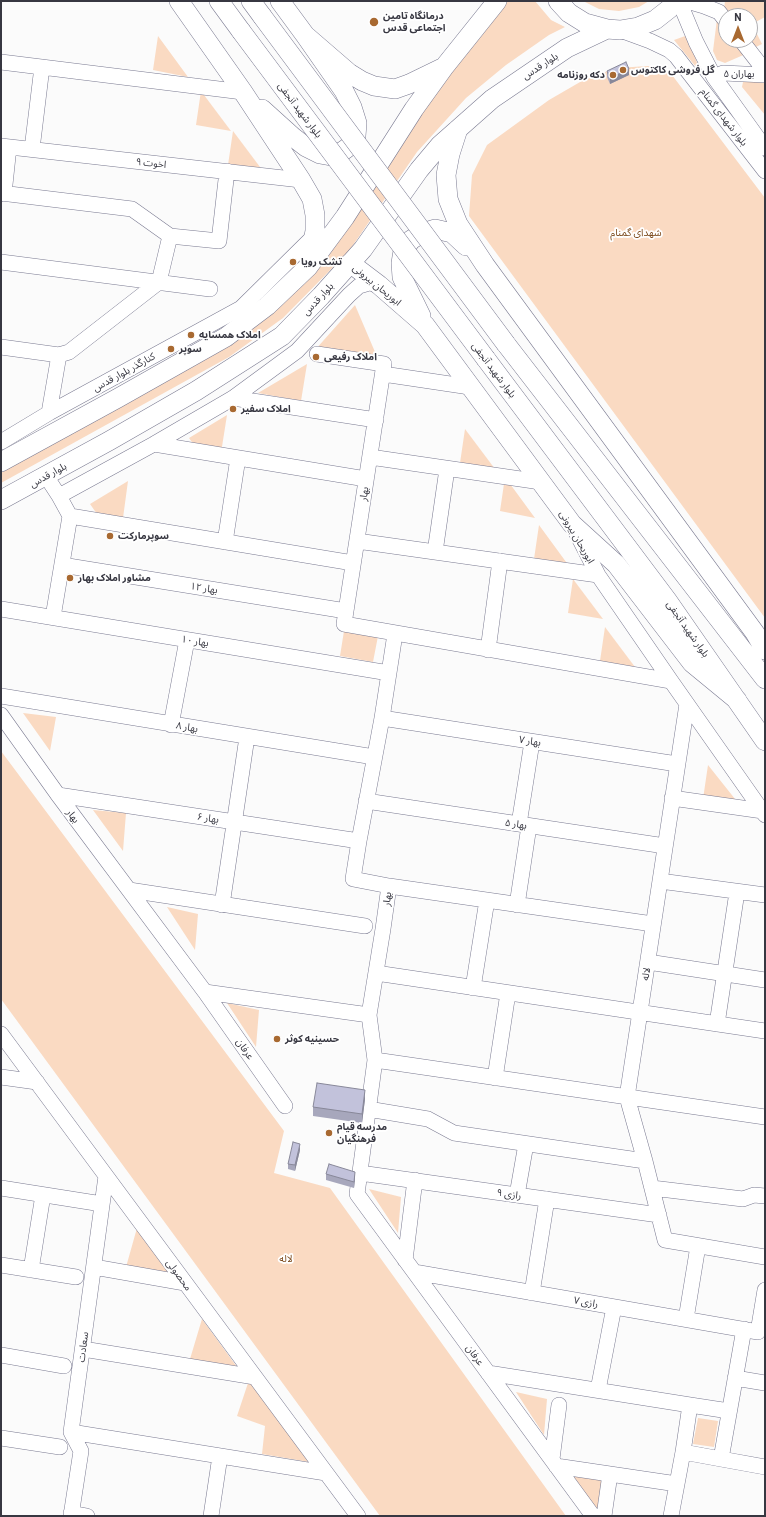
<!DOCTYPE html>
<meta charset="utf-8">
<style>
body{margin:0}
#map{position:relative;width:766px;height:1517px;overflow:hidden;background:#fbfbfb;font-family:Barlow,sans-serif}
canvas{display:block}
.frame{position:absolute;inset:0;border:2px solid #373741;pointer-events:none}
.north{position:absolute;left:718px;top:8px;width:40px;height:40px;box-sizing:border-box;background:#fff;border:1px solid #afafb3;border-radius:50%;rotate:0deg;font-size:11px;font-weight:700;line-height:16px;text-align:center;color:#373741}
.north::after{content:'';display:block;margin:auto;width:14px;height:18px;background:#a86931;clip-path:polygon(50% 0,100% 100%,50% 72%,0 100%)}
</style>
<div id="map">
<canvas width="766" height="1517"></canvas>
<div class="frame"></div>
<div class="north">N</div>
</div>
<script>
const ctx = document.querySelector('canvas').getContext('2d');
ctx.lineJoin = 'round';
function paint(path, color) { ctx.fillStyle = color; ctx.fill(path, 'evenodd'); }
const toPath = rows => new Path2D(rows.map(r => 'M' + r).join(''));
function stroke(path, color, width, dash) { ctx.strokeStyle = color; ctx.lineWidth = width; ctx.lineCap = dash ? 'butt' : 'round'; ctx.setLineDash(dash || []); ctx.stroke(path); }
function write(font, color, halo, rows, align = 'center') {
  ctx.font = font + ' Barlow,"Noto Sans Arabic",sans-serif'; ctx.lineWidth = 3.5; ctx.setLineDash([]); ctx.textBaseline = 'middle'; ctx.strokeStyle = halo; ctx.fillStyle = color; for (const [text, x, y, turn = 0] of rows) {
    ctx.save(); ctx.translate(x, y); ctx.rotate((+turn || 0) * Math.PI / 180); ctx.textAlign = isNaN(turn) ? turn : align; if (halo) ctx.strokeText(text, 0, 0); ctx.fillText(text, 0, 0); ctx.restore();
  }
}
const green = toPath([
 [508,1,535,1,551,20,565,27,549,35,506,65,466,98,417,152,349,251,283,318,229,357,1,483,1,466,286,299,454,65,480,38],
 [583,1,649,1,639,7,619,11,599,9],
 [725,1,765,1,765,17,754,23,753,26,762,44,754,48,750,40,750,16,729,16,724,10],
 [717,19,726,24,726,40,738,40,748,53,725,63,717,60,713,51],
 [688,35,700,72,674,40],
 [158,36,188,77,153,70],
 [648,66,669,71,765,198,765,618,469,216,472,175,487,145,549,100,587,78,617,68],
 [755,80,765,82,765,115,742,87,743,82],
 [201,91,231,131,196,125],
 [233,131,263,171,228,165],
 [355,305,378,359,315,350],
 [307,364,301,401,258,393],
 [227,415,221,453,196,448,189,438],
 [465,429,495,469,460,463],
 [505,477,535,518,500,511],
 [128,481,123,518,97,514,90,504],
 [539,525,569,566,534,559],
 [573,579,603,619,568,613],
 [605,627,635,667,600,661],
 [344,631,378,636,373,662,340,656],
 [23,713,56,717,50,751],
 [1,751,284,1131,274,1173,330,1188,566,1516,380,1516,1,999],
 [708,765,739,804,703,799],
 [93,810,126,813,123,851],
 [167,907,198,914,195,950],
 [227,1003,259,1010,256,1047],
 [369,1189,401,1197,398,1233],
 [137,1228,173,1275,126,1267],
 [202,1319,237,1367,190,1359],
 [249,1380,309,1462,262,1454,265,1426,237,1416],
 [516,1392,547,1399,544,1435],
 [698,1418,718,1421,714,1447,693,1444],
 [571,1473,602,1480,600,1514]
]);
const minor = toPath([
 [679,1,696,42,714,77,765,148],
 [687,1,704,6,719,12,726,21],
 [620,30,650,41,669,50,676,56,765,171],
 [741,40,765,71],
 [1,62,243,92],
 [714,77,723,73,765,75],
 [1,146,301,180],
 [32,149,42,67],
 [1,193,132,209,170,236],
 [4,194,9,147],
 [1,262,210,289],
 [1,347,59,355,69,352,159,282,170,236,219,241,227,171],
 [317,354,384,364,344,624,671,681],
 [383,374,470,387],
 [233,398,376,420],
 [49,413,59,355],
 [1,442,49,413,241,308,315,235],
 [154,444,366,479],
 [370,457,541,482],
 [46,476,59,496,70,516],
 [59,496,154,444,233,398,297,351,349,295,359,286,369,283,379,285],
 [70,516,353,563],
 [575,530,598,575,671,681,765,815],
 [357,541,598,575],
 [225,542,238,458],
 [435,552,447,469],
 [62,565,346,611],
 [1,609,389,673],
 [53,617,70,516],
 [395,634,382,718,359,841,353,879,389,886,383,929,369,1015,375,1060,357,1194,593,1516],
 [488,650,500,561],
 [1,696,374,757],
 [687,704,627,1097,645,1161,665,1240,765,1257],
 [1,715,58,795,205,992,285,1106],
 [382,718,677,764],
 [171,725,187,640],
 [58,795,359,841],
 [672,798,763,811],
 [366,801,665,846],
 [519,824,532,742],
 [660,881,765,895],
 [389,886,653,924],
 [129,890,365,926],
 [222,905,247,737],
 [517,905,529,826],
 [648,962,765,980],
 [376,973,765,1031],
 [473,988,487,900],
 [205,992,369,1015],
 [717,1024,737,892],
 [1,1034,358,1516],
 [375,1060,765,1117],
 [1,1077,37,1082],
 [495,1078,508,993],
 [368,1109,428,1119,454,1133,645,1161],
 [360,1173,659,1215],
 [1,1188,102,1204],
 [652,1188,743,1199,754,1195,765,1196],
 [517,1195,526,1144],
 [405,1260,415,1180],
 [1,1265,76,1277],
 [94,1267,185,1283],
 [31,1270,43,1195],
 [414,1272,758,1332,765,1290],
 [532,1293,547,1199],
 [686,1319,698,1246],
 [83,1349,255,1377],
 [1,1355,64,1366],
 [488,1373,690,1405],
 [735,1378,765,1383],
 [598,1390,614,1307],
 [729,1411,690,1405,683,1452,721,1459,744,1329],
 [71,1432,326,1473],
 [1,1438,60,1447],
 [552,1459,559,1405],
 [721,1459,765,1467],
 [556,1466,677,1484],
 [71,1513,87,1516],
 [71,1516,81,1451,71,1432,106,1176],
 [211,1516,220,1456],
 [604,1516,610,1474],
 [671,1516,683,1452]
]);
const major = toPath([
 [179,1,243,92,301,180,312,199,315,215,315,231,309,262],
 [219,1,241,31],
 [251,1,262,16],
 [280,1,305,35,349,73,362,81,374,86,395,89,409,84,444,67],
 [558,1,569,13,585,23,607,29,620,30,638,27,655,20,669,9,676,1],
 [262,109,293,137,306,147,320,154,331,156,343,151,351,145,356,136,357,123,352,107,344,91,305,35],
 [458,129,450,154,446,175,448,199,458,224,485,265,755,633,765,650],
 [350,263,379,285,425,325,572,524,616,564,692,663,737,700],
 [421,316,402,277,401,263,403,251,411,240,422,233,435,229,452,233,466,246],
 [506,344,765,679],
 [486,359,667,600,765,741],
 [1,462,118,398,226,337,267,306,308,267,345,217,414,109,445,66,497,1],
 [1,500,109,441,196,391,282,336,321,296,363,249,419,170,440,145,492,99,567,48,607,29]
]);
const majorBridge = toPath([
 [262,16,506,344],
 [241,31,486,359]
]);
const wall = toPath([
 [607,71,629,75,610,84,607,77],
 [365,1099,362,1123,313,1116,313,1107],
 [300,1150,295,1171,288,1169,288,1164],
 [326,1174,355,1178,354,1188,326,1180]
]);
const shadedWall = toPath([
 [629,69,629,75,610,84,610,78],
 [365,1090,365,1099,362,1123,362,1114],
 [300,1144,300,1150,295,1171,295,1165],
 [355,1172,355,1178,354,1188,354,1182]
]);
const building = toPath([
 [626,62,629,69,610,78,607,71,626,62],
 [317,1083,365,1090,362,1114,313,1107,317,1083],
 [293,1142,300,1144,295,1165,288,1164,293,1142],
 [329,1164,355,1172,354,1182,326,1174,329,1164]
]);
const markers = [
 [374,22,5,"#a86931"],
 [623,70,4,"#a86931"],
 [613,75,4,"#a86931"],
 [293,262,4,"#a86931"],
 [191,335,4,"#a86931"],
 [171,349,4,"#a86931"],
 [316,357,4,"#a86931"],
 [233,409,4,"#a86931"],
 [110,536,4,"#a86931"],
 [70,578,4,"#a86931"],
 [277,1039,4,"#a86931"],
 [329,1133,4,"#a86931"]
];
const poiNames = [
 ["درمانگاه تامین",383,16],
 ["اجتماعی قدس",383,28],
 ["گل فروشی کاکتوس",631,70],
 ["دکه روزنامه",605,75,"right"],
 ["تشک رویا",301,262],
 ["املاک همسایه",199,335],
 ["سوپر",179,349],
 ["املاک رفیعی",324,357],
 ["املاک سفیر",241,409],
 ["سوپرمارکت",118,536],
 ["مشاور املاک بهار",78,578],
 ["حسینیه کوثر",285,1039],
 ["مدرسه قیام",337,1127],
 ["فرهنگیان",337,1139]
];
const streetNames = [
 ["بلوار قدس",540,66,-33],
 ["بهاران ۵",739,74],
 ["بلوار شهید آنجفی",300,110,53],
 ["بلوار شهدای گمنام",724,117,52],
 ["اخوت ۹",151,163,6],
 ["ابوریحان بیرونی",377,285,39],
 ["بلوار قدس",318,299,-47],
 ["بلوار شهید آنجفی",494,370,53],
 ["کنارگذر بلوار قدس",124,372,-29],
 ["بلوار قدس",48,475,-29],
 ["بهار",364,494,-81],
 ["ابوریحان بیرونی",577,537,60],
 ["بهار ۱۲",204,588,9],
 ["بلوار شهید آنجفی",688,629,55],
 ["بهار ۱۰",195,641,9],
 ["بهار ۸",187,727,10],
 ["بهار ۷",530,741,9],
 ["بهار",73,816,53],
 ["بهار ۶",208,818,9],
 ["بهار ۵",516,824,8],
 ["بهار",387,899,-83],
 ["لاله",646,974,-81],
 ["عرفان",245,1049,55],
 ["رازی ۹",509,1194,8],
 ["محصولی",179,1275,54],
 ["رازی ۷",586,1302,10],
 ["سعادت",83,1347,-82],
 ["عرفان",475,1355,54]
];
const parkNames = [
 ["شهدای گمنام",636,233],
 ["لاله",286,1259]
];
paint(green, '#fadac2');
stroke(minor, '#7a7a91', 16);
stroke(major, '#7a7a91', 20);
stroke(minor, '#fff', 15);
stroke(major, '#fff', 19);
stroke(majorBridge, '#7a7a91', 20, []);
stroke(majorBridge, '#fff', 19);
paint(wall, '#a7a7bc');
paint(shadedWall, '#889');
paint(building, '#c2c2db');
stroke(building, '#889', 1);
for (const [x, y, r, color] of markers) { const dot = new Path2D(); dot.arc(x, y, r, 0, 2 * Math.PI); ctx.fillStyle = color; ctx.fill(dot); stroke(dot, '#fff', 1.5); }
write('bold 10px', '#373741', '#fff', poiNames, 'left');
write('10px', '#373741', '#fff', streetNames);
write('10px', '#7b491b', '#fff', parkNames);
</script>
